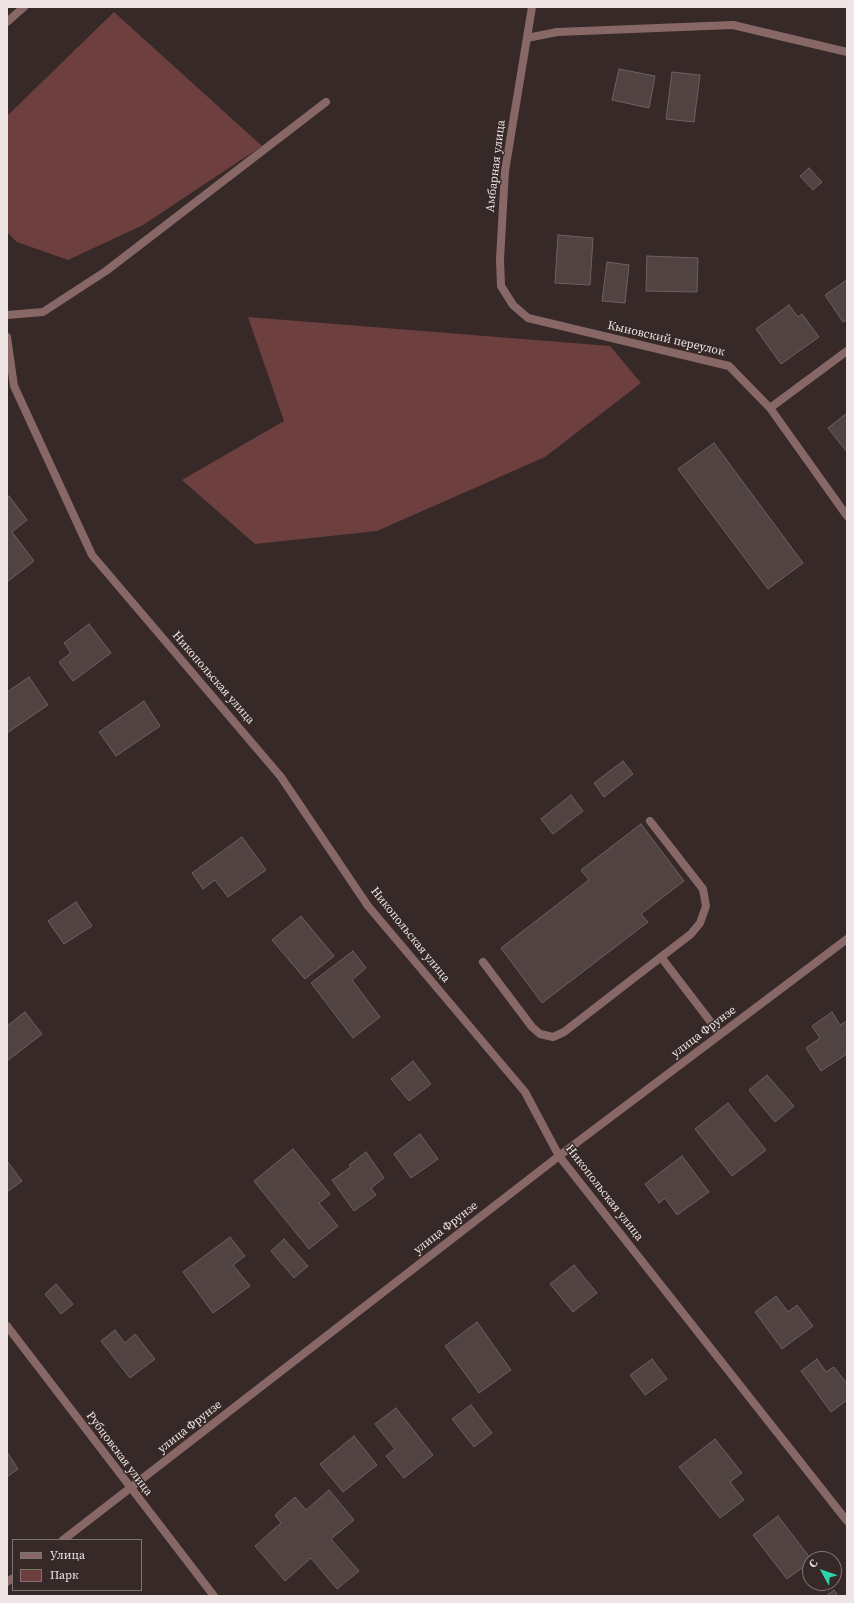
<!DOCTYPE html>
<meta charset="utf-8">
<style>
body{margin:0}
#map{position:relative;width:854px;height:1603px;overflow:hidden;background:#362928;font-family:"Source Serif 4",serif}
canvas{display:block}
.frame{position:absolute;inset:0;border:8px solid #eee5e4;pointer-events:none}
.legend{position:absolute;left:12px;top:1539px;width:130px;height:52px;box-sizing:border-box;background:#362928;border:1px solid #807473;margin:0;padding:5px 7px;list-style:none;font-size:12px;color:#eee5e4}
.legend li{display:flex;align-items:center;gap:8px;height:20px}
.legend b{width:20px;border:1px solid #807473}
.north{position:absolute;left:802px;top:1551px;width:40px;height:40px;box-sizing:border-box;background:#362928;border:1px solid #807473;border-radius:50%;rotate:310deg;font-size:11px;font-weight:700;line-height:16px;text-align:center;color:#eee5e4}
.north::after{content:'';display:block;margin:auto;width:14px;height:18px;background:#2dd4ab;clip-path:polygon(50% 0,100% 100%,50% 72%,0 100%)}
</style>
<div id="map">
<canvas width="854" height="1603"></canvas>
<div class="frame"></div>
<ul class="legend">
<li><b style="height:5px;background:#886866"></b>Улица</li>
<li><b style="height:11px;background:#6e3f3f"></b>Парк</li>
</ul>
<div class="north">С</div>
</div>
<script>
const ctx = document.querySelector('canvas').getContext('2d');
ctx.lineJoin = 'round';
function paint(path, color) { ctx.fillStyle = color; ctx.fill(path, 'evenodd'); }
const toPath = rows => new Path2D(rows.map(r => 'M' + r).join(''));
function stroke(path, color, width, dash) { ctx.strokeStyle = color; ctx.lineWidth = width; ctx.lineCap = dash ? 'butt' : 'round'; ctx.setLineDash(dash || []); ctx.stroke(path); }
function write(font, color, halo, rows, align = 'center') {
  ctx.font = font + ' "Source Serif 4",serif'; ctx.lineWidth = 3; ctx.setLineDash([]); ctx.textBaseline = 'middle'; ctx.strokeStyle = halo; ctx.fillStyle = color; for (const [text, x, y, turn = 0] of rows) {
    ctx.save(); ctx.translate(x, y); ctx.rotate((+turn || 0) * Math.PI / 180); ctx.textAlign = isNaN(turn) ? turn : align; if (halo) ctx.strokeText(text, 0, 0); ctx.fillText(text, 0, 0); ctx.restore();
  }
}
const green = toPath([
 [114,12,262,146,143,225,68,260,17,242,7,232,7,116],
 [248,317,610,346,641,383,545,457,377,531,255,544,182,480,284,421]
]);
const building = toPath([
 [619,69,655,76,649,108,612,100,619,69],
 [672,72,700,75,694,122,666,119,672,72],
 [809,168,822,182,813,190,800,176,809,168],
 [558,235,593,238,590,285,555,283,558,235],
 [647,256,698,258,697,292,646,291,647,256],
 [607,262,629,265,625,303,602,301,607,262],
 [847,280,847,320,843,322,825,295,847,280],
 [789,305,798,317,802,314,819,337,781,364,756,329,789,305],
 [847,413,847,452,828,428,847,413],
 [714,443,803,563,768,589,678,469,714,443],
 [9,496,27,520,12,532,34,561,7,582,7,498,9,496],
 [89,624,111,653,73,681,59,662,71,653,64,643,89,624],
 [29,677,48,705,7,733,7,692,29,677],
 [144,701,160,726,116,756,99,732,144,701],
 [623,761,633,774,604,797,594,783,623,761],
 [571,795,583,811,553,834,541,819,571,795],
 [641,824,684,881,641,914,648,922,542,1003,501,948,589,880,581,870,641,824],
 [242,837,266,870,228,897,215,880,203,889,192,873,242,837],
 [76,902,92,926,64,944,48,921,76,902],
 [301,916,334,956,305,979,272,940,301,916],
 [353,951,366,968,352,980,380,1017,353,1038,311,983,353,951],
 [25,1012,42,1034,7,1061,7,1026,25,1012],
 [832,1012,840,1025,847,1021,847,1054,821,1071,806,1048,820,1038,812,1026,832,1012],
 [413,1061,431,1084,409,1101,391,1079,413,1061],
 [767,1075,794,1106,775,1122,749,1090,767,1075],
 [728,1103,766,1150,732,1176,695,1129,728,1103],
 [420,1134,438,1159,411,1178,394,1154,420,1134],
 [293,1149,330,1194,319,1203,338,1226,309,1249,254,1181,293,1149],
 [366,1152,384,1178,371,1188,376,1195,354,1211,332,1180,351,1167,349,1165,366,1152],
 [682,1156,709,1192,677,1215,665,1198,659,1203,645,1184,682,1156],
 [7,1161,22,1181,7,1192,7,1161],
 [230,1237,245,1256,233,1265,250,1286,213,1313,183,1272,230,1237],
 [284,1239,308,1266,294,1278,271,1251,284,1239],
 [574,1265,597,1293,573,1312,550,1284,574,1265],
 [56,1284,73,1304,61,1314,45,1294,56,1284],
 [776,1296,788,1312,797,1305,813,1326,782,1349,755,1312,776,1296],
 [477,1322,511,1370,479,1393,445,1346,477,1322],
 [115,1330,125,1343,135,1334,155,1359,130,1378,101,1341,115,1330],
 [652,1359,667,1379,645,1395,630,1375,652,1359],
 [817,1359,826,1372,834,1367,847,1384,847,1400,831,1412,801,1371,817,1359],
 [471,1405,492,1433,474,1447,452,1419,471,1405],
 [396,1408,433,1455,404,1478,386,1456,395,1449,375,1424,396,1408],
 [354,1436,377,1465,343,1492,320,1464,354,1436],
 [715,1439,742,1473,730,1482,744,1500,720,1518,679,1467,715,1439],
 [7,1452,18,1469,7,1477,7,1452],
 [329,1490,354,1520,331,1539,359,1571,337,1589,311,1558,285,1581,255,1546,281,1523,275,1515,295,1497,306,1510,329,1490],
 [778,1516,811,1559,810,1559,810,1562,787,1579,753,1535,778,1516],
 [834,1590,838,1596,826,1596,834,1590]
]);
const lane = toPath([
 [7,315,43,312,106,271,326,102],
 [650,821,703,889,706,906,700,923,691,934,661,957],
 [483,962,532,1027,540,1034,553,1037,564,1032,661,957,720,1034]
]);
const street = toPath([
 [532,7,505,171,500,259,501,286,513,305,528,318,729,366,770,408,847,516],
 [7,22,24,7],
 [527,38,557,32,733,25,847,52],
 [7,337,14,386,92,555,281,777,368,906,525,1092,559,1156,847,1521],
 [770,408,847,351],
 [7,1326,214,1596],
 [63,1540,559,1156,847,939],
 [7,1582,13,1578]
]);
const streetNames = [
 ["Амбарная улица",496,166,-83],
 ["Кыновский переулок",666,339,13],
 ["Никопольская улица",213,678,49],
 ["Никопольская улица",410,935,51],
 ["улица Фрунзе",704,1032,-37],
 ["Никопольская улица",604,1193,52],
 ["улица Фрунзе",446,1228,-38],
 ["улица Фрунзе",190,1427,-38],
 ["Рубцовская улица",119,1454,53]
];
paint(green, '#6e3f3f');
paint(building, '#514342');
stroke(building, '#6f6160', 1);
stroke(lane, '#886866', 8);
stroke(street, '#886866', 8);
write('12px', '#eee5e4', '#362928', streetNames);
</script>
